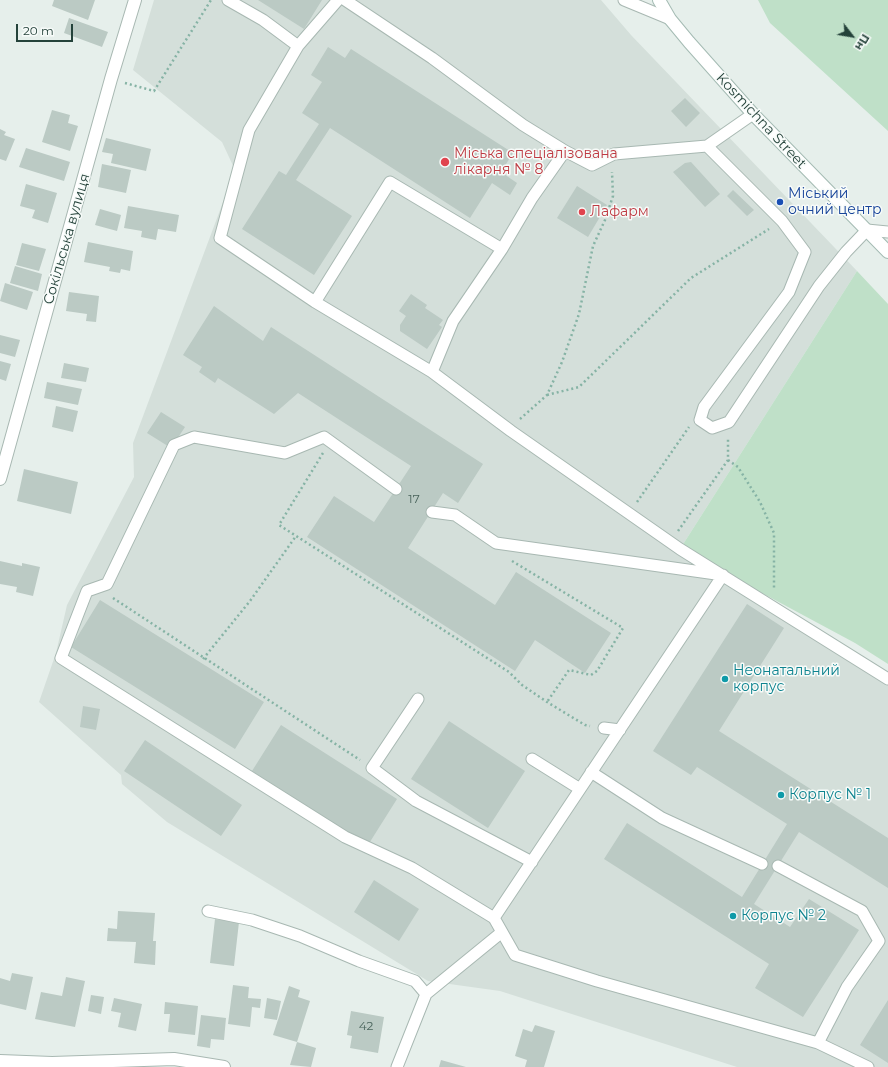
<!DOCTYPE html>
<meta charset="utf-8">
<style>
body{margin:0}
#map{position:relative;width:888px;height:1067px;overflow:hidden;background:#e6efeb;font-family:Montserrat,sans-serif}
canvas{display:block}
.north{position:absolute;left:832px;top:16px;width:40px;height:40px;-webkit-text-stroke:3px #f7fbf9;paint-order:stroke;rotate:121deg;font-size:11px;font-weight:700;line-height:16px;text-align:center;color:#24423a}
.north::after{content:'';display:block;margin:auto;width:14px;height:18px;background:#24423a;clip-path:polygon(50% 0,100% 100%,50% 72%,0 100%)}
.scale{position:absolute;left:16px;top:24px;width:57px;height:18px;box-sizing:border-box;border:2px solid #24423a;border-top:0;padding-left:5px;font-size:12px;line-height:14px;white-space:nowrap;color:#24423a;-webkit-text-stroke:3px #f7fbf9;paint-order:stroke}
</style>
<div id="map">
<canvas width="888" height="1067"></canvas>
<div class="north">Пн</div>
<div class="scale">20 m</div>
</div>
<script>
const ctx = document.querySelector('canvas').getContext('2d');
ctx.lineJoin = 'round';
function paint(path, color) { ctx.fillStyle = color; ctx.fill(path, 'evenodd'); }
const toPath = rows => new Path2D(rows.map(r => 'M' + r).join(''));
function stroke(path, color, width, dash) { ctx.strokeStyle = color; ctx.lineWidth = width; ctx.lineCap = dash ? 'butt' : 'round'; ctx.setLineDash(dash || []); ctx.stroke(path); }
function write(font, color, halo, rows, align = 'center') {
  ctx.font = font + ' Montserrat,sans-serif'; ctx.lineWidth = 3; ctx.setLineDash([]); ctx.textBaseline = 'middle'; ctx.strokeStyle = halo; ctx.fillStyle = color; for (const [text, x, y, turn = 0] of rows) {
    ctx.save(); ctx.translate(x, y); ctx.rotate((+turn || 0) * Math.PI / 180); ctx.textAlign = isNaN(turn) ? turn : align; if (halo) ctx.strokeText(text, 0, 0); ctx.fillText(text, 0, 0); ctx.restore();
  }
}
const built = toPath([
 [154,0,601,0,631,35,857,271,680,549,888,679,888,1067,737,1067,500,991,428,981,167,822,122,784,121,775,39,702,56,653,67,605,134,477,133,443,235,170,222,142,133,70]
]);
const green = toPath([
 [758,0,888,0,888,131,770,23],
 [857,271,888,304,888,664,855,643,680,549]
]);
const building = toPath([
 [54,0,95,0,88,20,52,6],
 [258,0,322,0,304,29],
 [69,18,108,32,102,47,64,33],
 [328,47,345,58,351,49,513,153,501,172,517,183,510,195,492,183,470,218,330,128,296,180,352,216,314,275,242,229,279,171,286,175,319,124,302,113,322,82,311,75],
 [685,98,700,113,686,127,671,111],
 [52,110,70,115,68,123,78,126,70,151,42,142],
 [0,129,6,132,4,135,15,139,6,161,0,159],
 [106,138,151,149,146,171,111,163,113,154,102,152],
 [26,148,70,162,64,181,19,167],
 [691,162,720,194,705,207,673,172,685,163],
 [102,164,131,170,126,193,98,187],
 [26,184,57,193,48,223,32,218,35,210,20,206],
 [577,186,607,205,588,237,557,218],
 [733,190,754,210,747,216,727,196],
 [128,206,179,215,176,232,158,229,156,240,141,237,142,231,124,228],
 [100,209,121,215,117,231,95,225],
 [88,242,133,251,130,271,121,269,120,273,109,271,110,267,84,262],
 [22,243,46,249,39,271,16,265],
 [15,266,42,274,38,291,10,283],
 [5,283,33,292,27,310,0,301],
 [69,292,99,296,96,322,86,321,87,314,66,311],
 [411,294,427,305,425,308,443,320,439,325,442,327,427,349,400,331,400,325,406,316,399,311],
 [214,306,263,341,271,327,483,464,458,503,443,493,408,548,495,605,516,572,611,633,585,673,535,640,515,671,307,537,334,496,374,522,411,466,298,393,274,414,218,378,215,383,199,372,202,367,183,355],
 [0,335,20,340,15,357,0,353],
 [0,361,11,364,6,381,0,379],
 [64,363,89,368,86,382,61,378],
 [47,382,82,389,78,405,44,398],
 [56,406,78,411,73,432,52,427],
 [161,412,185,427,171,448,147,433],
 [24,469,78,482,71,514,17,501],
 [0,561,22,566,22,563,40,567,33,596,16,592,17,587,0,584],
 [100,600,264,702,235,749,71,647],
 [747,604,784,628,719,731,888,838,888,888,799,832,754,904,790,927,809,899,859,930,803,1017,755,988,769,964,604,859,627,823,742,897,787,824,697,767,691,775,653,751],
 [83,706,100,709,96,730,80,727],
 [449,721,525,771,488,828,411,779],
 [281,725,397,799,368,845,252,771],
 [145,740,242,805,221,836,124,771],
 [374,880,419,909,399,941,354,912],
 [118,911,155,913,153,941,156,941,155,965,134,963,136,942,107,941,108,928,117,929],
 [215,919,239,922,234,966,210,963],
 [12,973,33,977,26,1010,0,1004,0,978,10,981],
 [66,977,85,981,75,1027,35,1019,41,992,62,996],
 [233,985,249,987,248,998,261,999,260,1008,252,1007,250,1027,228,1024],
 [289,986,300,990,298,997,310,1001,297,1042,273,1035],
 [91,995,104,997,101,1014,88,1011],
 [114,998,142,1004,136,1031,118,1027,121,1013,111,1011],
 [267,998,281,1001,277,1020,264,1018],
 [888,1000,888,1063,860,1045],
 [165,1002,198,1006,195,1035,168,1032,170,1014,164,1014],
 [351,1011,384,1017,378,1053,350,1048,352,1036,347,1035],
 [201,1015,226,1018,224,1040,211,1039,210,1048,197,1046],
 [535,1025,555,1031,544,1067,525,1067,527,1060,515,1056,523,1029,532,1032],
 [297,1042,316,1048,311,1067,290,1065],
 [441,1060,466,1067,439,1067]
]);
const path = toPath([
 [125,83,154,91,211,0],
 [547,395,579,387,691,278,769,229],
 [520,419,547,395,562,362,579,314,593,246,605,220,613,196,612,172],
 [323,453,279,525,509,672,522,685,547,702,585,725,590,726],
 [728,460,738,467,760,502,774,533,774,590],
 [637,502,689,427],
 [678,531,728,460,728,437],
 [512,561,623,628,597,671,591,675,569,670,547,702],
 [113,598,360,760],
 [203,659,250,601,296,536]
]);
const service = toPath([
 [228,0,263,20,298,46,338,0],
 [345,0,432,58,523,125,565,151,592,165,614,154,707,146,753,114],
 [624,0,670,19],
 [298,46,249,130,220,238,315,302,432,372],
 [707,146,782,221,805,252,789,292,704,407,700,420,712,428,729,422,819,286,846,252,867,230,888,232],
 [565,151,532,198,502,249,453,321,432,372,511,431,680,549,888,679],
 [315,302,390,182,502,249],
 [396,489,324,437,285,453,194,437,174,445,107,584,87,591,61,658,345,837,412,868,494,918,515,955,597,981,818,1043,868,1067],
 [432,512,455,515,496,543,716,574],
 [418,699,372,768,416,801,532,862],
 [604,728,620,730],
 [532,759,580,789],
 [591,772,662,818,762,864],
 [778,866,862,911,879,941,847,987,818,1043],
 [208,911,252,920,300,936,359,961,415,981,426,994],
 [494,918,723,575],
 [397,1067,426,994,502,932]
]);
const minor = toPath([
 [0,479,111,79,135,0],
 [0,1061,52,1063,174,1059,224,1067]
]);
const secondary = toPath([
 [659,0,670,19,689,42,753,114,888,252]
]);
const markers = [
 [445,162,5,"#e0444e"],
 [780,202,4,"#1a4fb4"],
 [582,212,4,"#e0444e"],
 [725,679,4,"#0f9aa8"],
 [781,795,4,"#0f9aa8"],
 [733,916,4,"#0f9aa8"]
];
const numberNames = [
 ["17",414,499],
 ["42",366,1026]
];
const streetNames = [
 ["Kosmichna Street",761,121,47],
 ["Сокільська вулиця",67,239,-74]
];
const healthNames = [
 ["Міська спеціалізована",454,154],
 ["лікарня № 8",454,170],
 ["Лафарм",590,212]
];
const transitNames = [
 ["Міський",788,194],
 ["очний центр",788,210]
];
const cultureNames = [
 ["Неонатальний",733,671],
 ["корпус",733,687],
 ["Корпус № 1",789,795],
 ["Корпус № 2",741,916]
];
paint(built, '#d4dfda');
paint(green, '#bfe0c8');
paint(building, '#bbcac4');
stroke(service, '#a8b8b2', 13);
stroke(minor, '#a8b8b2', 14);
stroke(secondary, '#a4bbb3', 14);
stroke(path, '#86b3a5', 2.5, [2, 3]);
stroke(service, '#fff', 11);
stroke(minor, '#fff', 12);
stroke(secondary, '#fff', 12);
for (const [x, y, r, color] of markers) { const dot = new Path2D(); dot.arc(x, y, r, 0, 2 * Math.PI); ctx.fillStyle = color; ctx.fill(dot); stroke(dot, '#f7fbf9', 1.5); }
write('12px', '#4a645c', null, numberNames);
write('14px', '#24423a', '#f7fbf9', streetNames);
write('14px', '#be3a42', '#f7fbf9', healthNames, 'left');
write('14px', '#164399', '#f7fbf9', transitNames, 'left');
write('14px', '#0d838f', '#f7fbf9', cultureNames, 'left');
</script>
